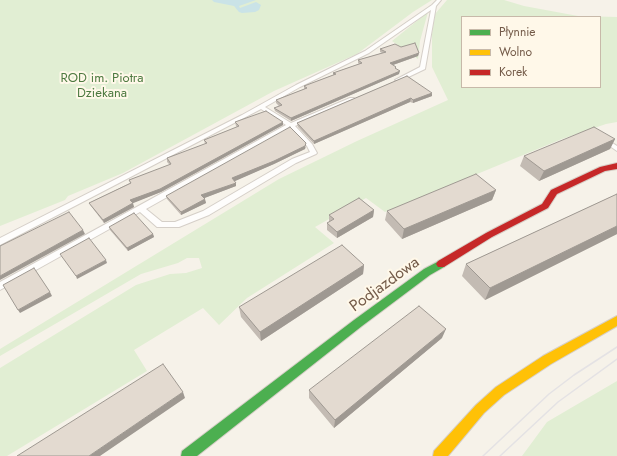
<!DOCTYPE html>
<meta charset="utf-8">
<style>
body{margin:0}
#map{position:relative;width:617px;height:456px;overflow:hidden;background:#f6f2e9;font-family:Jost,sans-serif}
canvas{display:block}
.legend{position:absolute;left:461px;top:16px;width:140px;height:72px;box-sizing:border-box;background:#fff8e9;border:1px solid #c7b9a9;margin:0;padding:5px 7px;list-style:none;font-size:12px;color:#745b49}
.legend li{display:flex;align-items:center;gap:8px;height:20px}
.legend b{width:20px;border:1px solid #c7b9a9}
</style>
<div id="map">
<canvas width="617" height="456"></canvas>
<ul class="legend">
<li><b style="height:5px;background:#4caf50"></b>Płynnie</li>
<li><b style="height:5px;background:#ffc107"></b>Wolno</li>
<li><b style="height:5px;background:#c62828"></b>Korek</li>
</ul>
</div>
<script>
const ctx = document.querySelector('canvas').getContext('2d');
ctx.lineJoin = 'round';
function paint(path, color) { ctx.fillStyle = color; ctx.fill(path, 'evenodd'); }
const toPath = rows => new Path2D(rows.map(r => 'M' + r).join(''));
function stroke(path, color, width, dash) { ctx.strokeStyle = color; ctx.lineWidth = width; ctx.lineCap = dash ? 'butt' : 'round'; ctx.setLineDash(dash || []); ctx.stroke(path); }
function write(font, color, halo, rows, align = 'center') {
  ctx.font = font + ' Jost,sans-serif'; ctx.lineWidth = 4; ctx.setLineDash([]); ctx.textBaseline = 'middle'; ctx.strokeStyle = halo; ctx.fillStyle = color; for (const [text, x, y, turn = 0] of rows) {
    ctx.save(); ctx.translate(x, y); ctx.rotate((+turn || 0) * Math.PI / 180); ctx.textAlign = isNaN(turn) ? turn : align; if (halo) ctx.strokeText(text, 0, 0); ctx.fillText(text, 0, 0); ctx.restore();
  }
}
const green = toPath([
 [0,0,432,0,413,12,357,54,274,91,123,173,68,196,65,200,0,226],
 [447,0,504,0,524,6,578,16,617,17,617,122,606,124,562,139,385,212,366,198,315,227,334,243,247,298,219,325,203,308,134,350,147,371,7,456,0,456,0,368,136,285,170,274,186,273,202,268,199,258,187,258,178,263,141,274,0,356,0,349,279,179,357,141,448,100,432,67,432,34,435,14],
 [462,17,600,17,600,87,462,87],
 [428,12,420,41,418,59,392,41],
 [617,381,617,456,522,456,547,422]
]);
const water = toPath([
 [212,0,256,0,239,6,240,8,256,2,261,5,259,10,255,12,242,13,239,12,234,6,214,2]
]);
const lane = toPath([
 [437,0,441,0,436,6,425,69,400,81,395,80,420,67,431,10,369,53,300,87,265,107,291,123,350,98,354,98,354,100,295,126,312,144,317,153,316,154,296,163,209,215,179,227,157,227,140,212,0,290,0,282,286,125,261,109,0,245,0,238,242,115,296,85,365,51,432,5,437,0],
 [290,128,307,146,310,152,292,159,203,211,175,222,162,222,146,209,290,128],
 [603,137,617,146,617,151,601,140,600,139,603,137]
]);
const fast = toPath([
 [441,260,444,261,446,264,444,267,430,275,362,326,197,456,181,456,182,451,354,320,424,269,441,260]
]);
const slow = toPath([
 [617,316,617,326,551,364,504,395,484,413,448,456,433,456,434,451,476,405,496,387,543,356,617,316]
]);
const jam = toPath([
 [617,163,617,169,605,171,557,194,548,208,492,237,444,267,438,267,436,264,438,261,486,233,542,204,551,190,600,167,617,163]
]);
const tram = toPath([
 [483,456,549,394,574,375,617,347],
 [500,456,558,402,617,359]
]);
const wall = toPath([
 [401,47,419,53,418,56,393,65,396,67,396,69,399,74,291,121,275,111,274,108,279,106,276,103,276,100,304,89,304,86,333,75,333,73,359,64,358,63,358,60,382,53,380,52,380,49],
 [407,76,432,96,413,103,410,102,314,144,298,127,297,123],
 [235,122,283,125,161,192,132,203,134,207,104,223,91,206,89,203,130,183,129,180,170,165,167,162,167,158,205,144,204,140,237,127,236,126],
 [615,139,610,149,539,181,520,166,524,156],
 [306,147,305,149,274,164,234,181,236,183,236,186,204,198,206,203,181,215,167,199,166,196],
 [496,190,492,200,402,239,385,220,387,211],
 [617,194,617,234,485,300,462,276,466,264],
 [374,210,373,217,337,238,327,230,327,223,329,222,329,215],
 [109,227,153,234,154,237,128,251,110,230],
 [364,265,363,274,261,341,241,317,239,307],
 [442,338,334,428,309,398,309,390]
]);
const shadedWall = toPath([
 [419,53,418,56,390,66,390,63],
 [400,71,399,74,291,121,291,118],
 [432,93,432,96,413,103,413,100],
 [411,98,410,102,314,144,314,141],
 [283,122,283,125,161,192,131,204,130,200],
 [615,139,610,149,539,181,544,171],
 [306,143,305,149,274,164,233,182,232,178],
 [236,183,236,186,202,199,201,195],
 [496,190,492,200,402,239,404,229],
 [205,199,206,203,181,215,181,212],
 [133,203,134,207,104,223,103,220],
 [374,210,373,217,337,238,337,232],
 [617,226,617,234,485,300,490,288],
 [83,230,85,234,0,280,0,276],
 [153,234,154,237,128,251,127,248],
 [106,260,107,263,77,279,76,276],
 [364,265,363,274,261,341,260,332],
 [50,292,52,296,20,313,18,310],
 [446,329,442,338,334,428,335,420],
 [183,392,185,398,100,456,89,456]
]);
const building = toPath([
 [415,43,419,53,390,63,396,67,395,68,400,71,291,118,274,108,282,105,276,100,307,88,304,86,336,74,333,73,362,63,358,60,386,52,380,49,395,44,401,47,415,43],
 [407,76,432,93,413,100,411,98,314,141,297,123,407,76],
 [266,111,283,122,160,189,130,200,133,203,103,220,89,203,131,183,129,180,171,164,167,158,207,143,204,140,239,126,235,122,266,111],
 [290,127,306,143,305,146,274,161,232,178,236,183,201,195,205,199,181,212,166,196,290,127],
 [594,127,615,139,544,171,524,156,594,127],
 [476,174,496,190,404,229,387,211,476,174],
 [617,194,617,226,490,288,466,264,617,194],
 [359,198,374,210,337,232,327,223,334,219,329,215,359,198],
 [69,212,83,230,0,276,0,246,69,212],
 [134,213,153,234,127,248,109,227,134,213],
 [89,238,106,260,76,276,60,254,89,238],
 [342,245,364,265,260,332,239,307,342,245],
 [34,268,50,292,18,310,3,285,34,268],
 [419,306,446,329,335,420,309,390,419,306],
 [163,364,183,392,89,456,17,456,163,364]
]);
const farParknames = [
 ["ROD im. Piotra",102,79],
 ["Dziekana",102,94]
];
const streetNames = [
 ["Podjazdowa",385,285,-36]
];
paint(green, '#e1eed3');
paint(water, '#cae3e7');
stroke(lane, '#d5cfc8', 2);
stroke(fast, '#d6cfc7', 2);
stroke(slow, '#d6cfc7', 2);
stroke(jam, '#d6cfc7', 2);
paint(lane, '#fefdfc');
paint(fast, '#4caf50');
paint(slow, '#ffc107');
paint(jam, '#c62828');
stroke(tram, '#e4e2e4', 1.5);
paint(wall, '#c3bbb3');
paint(shadedWall, '#9f9992');
paint(building, '#e3dad0');
stroke(building, '#9f9992', 1);
write('13px', '#4e7a41', '#fff8e9', farParknames);
write('16px', '#745b49', '#fff8e9', streetNames);
</script>
